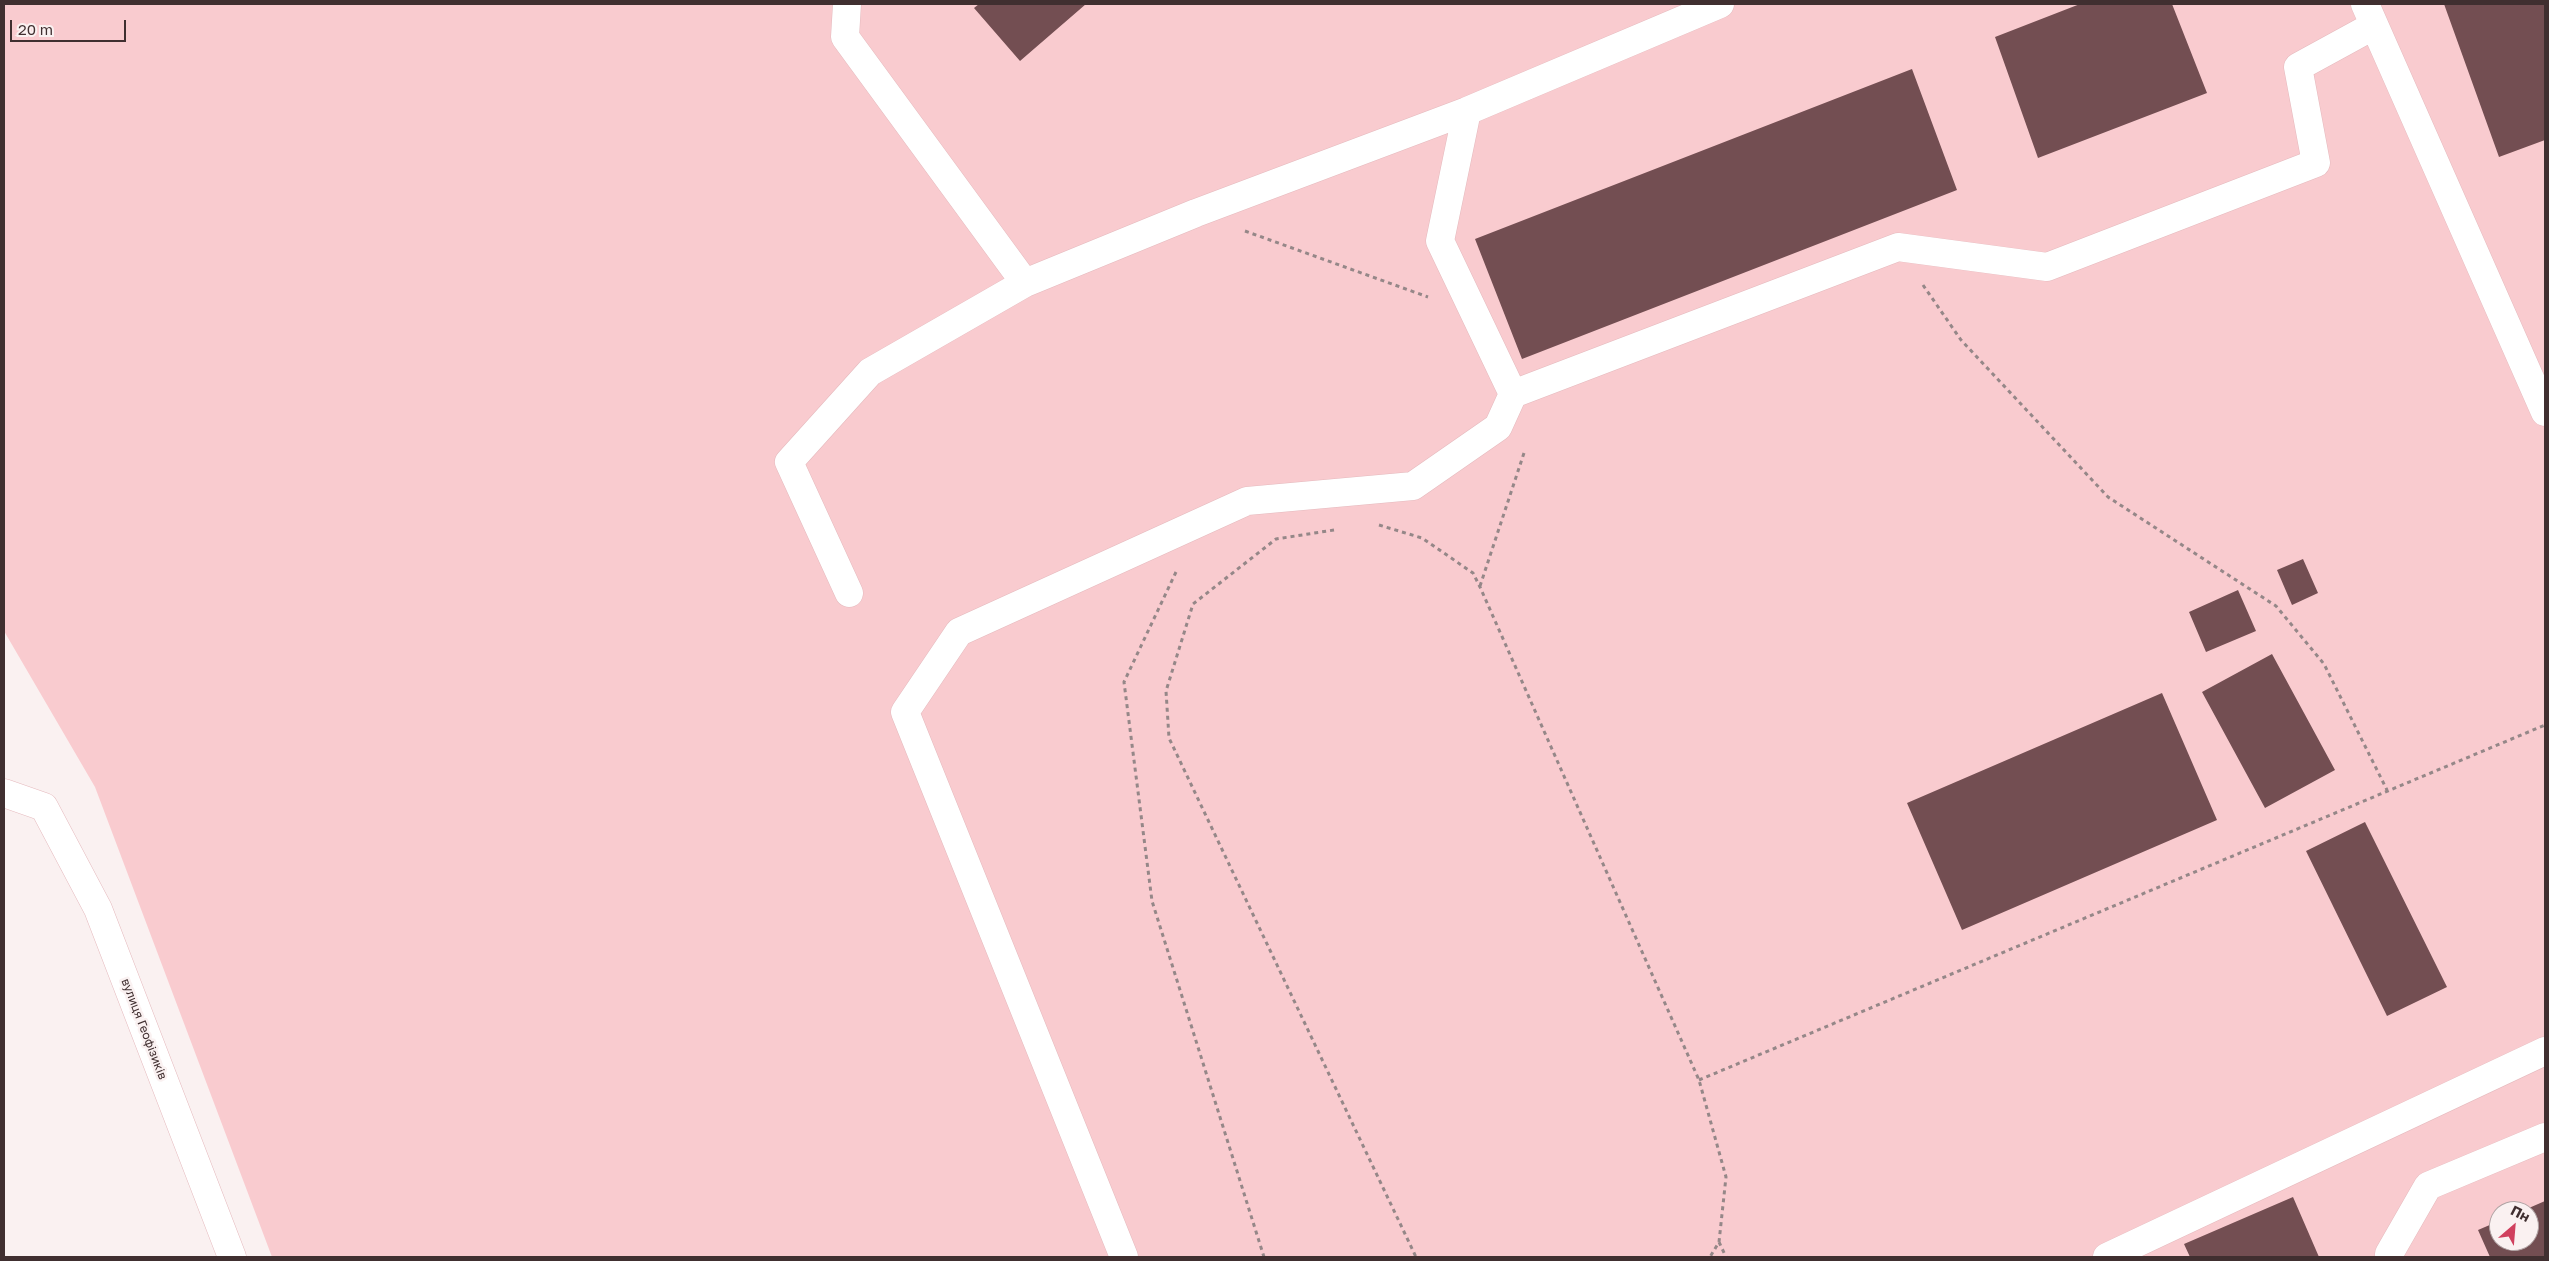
<!DOCTYPE html>
<meta charset="utf-8">
<style>
body{margin:0}
#map{position:relative;width:2549px;height:1261px;overflow:hidden;background:#faf1f1;font-family:"Golos Text",sans-serif}
canvas{display:block}
.frame{position:absolute;inset:0;border:5px solid #402f30;pointer-events:none}
.north{position:absolute;left:2489px;top:1201px;width:50px;height:50px;box-sizing:border-box;background:#faf1f1;border:1px solid #b0a3a4;border-radius:50%;rotate:27deg;font-size:14px;font-weight:700;line-height:20px;text-align:center;color:#402f30}
.north::after{content:'';display:block;margin:auto;width:18px;height:22px;background:#d0405e;clip-path:polygon(50% 0,100% 100%,50% 72%,0 100%)}
.scale{position:absolute;left:10px;top:20px;width:116px;height:22px;box-sizing:border-box;border:2px solid #402f30;border-top:0;padding-left:6px;font-size:15px;line-height:18px;white-space:nowrap;color:#402f30;-webkit-text-stroke:4px #faf1f1;paint-order:stroke}
</style>
<div id="map">
<canvas width="2549" height="1261"></canvas>
<div class="frame"></div>
<div class="north">Пн</div>
<div class="scale">20 m</div>
</div>
<script>
const ctx = document.querySelector('canvas').getContext('2d');
ctx.lineJoin = 'round';
function paint(path, color) { ctx.fillStyle = color; ctx.fill(path, 'evenodd'); }
const toPath = rows => new Path2D(rows.map(r => 'M' + r).join(''));
function stroke(path, color, width, dash) { ctx.strokeStyle = color; ctx.lineWidth = width; ctx.lineCap = dash ? 'butt' : 'round'; ctx.setLineDash(dash || []); ctx.stroke(path); }
function write(font, color, halo, rows, align = 'center') {
  ctx.font = font + ' "Golos Text",sans-serif'; ctx.lineWidth = 5; ctx.setLineDash([]); ctx.textBaseline = 'middle'; ctx.strokeStyle = halo; ctx.fillStyle = color; for (const [text, x, y, turn = 0] of rows) {
    ctx.save(); ctx.translate(x, y); ctx.rotate((+turn || 0) * Math.PI / 180); ctx.textAlign = isNaN(turn) ? turn : align; if (halo) ctx.strokeText(text, 0, 0); ctx.fillText(text, 0, 0); ctx.restore();
  }
}
const green = toPath([
 [4,4,2545,4,2545,1257,272,1257,95,787,4,631],
 [2499,1211,2529,1211,2529,1241,2499,1241]
]);
const building = toPath([
 [979,4,1086,4,1020,61,974,8],
 [2080,4,2172,4,2207,93,2038,158,1995,37],
 [2444,4,2545,4,2545,140,2499,157],
 [1912,69,1957,190,1522,359,1475,239],
 [2303,559,2318,593,2292,605,2277,570],
 [2238,590,2256,631,2206,652,2189,612],
 [2272,654,2335,770,2265,808,2202,692],
 [2162,693,2217,820,1962,930,1907,803],
 [2365,822,2447,987,2387,1016,2306,851],
 [2293,1197,2319,1257,2190,1257,2184,1244],
 [2545,1201,2545,1257,2490,1257,2478,1230,2499,1221,2499,1241,2529,1241,2529,1211,2522,1211]
]);
const path = toPath([
 [1245,231,1428,297],
 [1923,285,1961,340,2108,497,2276,606,2324,664,2387,790],
 [1379,525,1422,538,1473,573,1480,587,1699,1080,1726,1177,1719,1242,1710,1257],
 [1334,530,1276,539,1193,604,1166,691,1169,738,1416,1257],
 [1176,572,1124,682,1152,901,1264,1257],
 [1480,586,1525,450],
 [1699,1080,2545,725],
 [1719,1242,1726,1257]
]);
const minor = toPath([
 [847,4,845,37,1025,283],
 [2365,4,2545,412],
 [1513,394,1440,241,1467,111,1720,4],
 [849,593,789,462,870,372,1025,283,1196,213,1467,111],
 [4,793,44,807,98,909,232,1257],
 [1124,1257,905,712,959,632,1247,501,1413,486,1498,427,1513,394,1898,247,2047,267,2316,163,2298,67,2373,26],
 [2107,1257,2545,1051],
 [2390,1257,2389,1254,2428,1186,2545,1137]
]);
const streetNames = [
 ["вулиця Геофізиків",144,1029,69]
];
paint(green, '#f9cbcf');
paint(building, '#734e52');
stroke(minor, '#e5babe', 29);
stroke(path, '#958788', 3, [4, 4]);
stroke(minor, '#fff', 28);
write('12px', '#402f30', '#faf1f1', streetNames);
</script>
